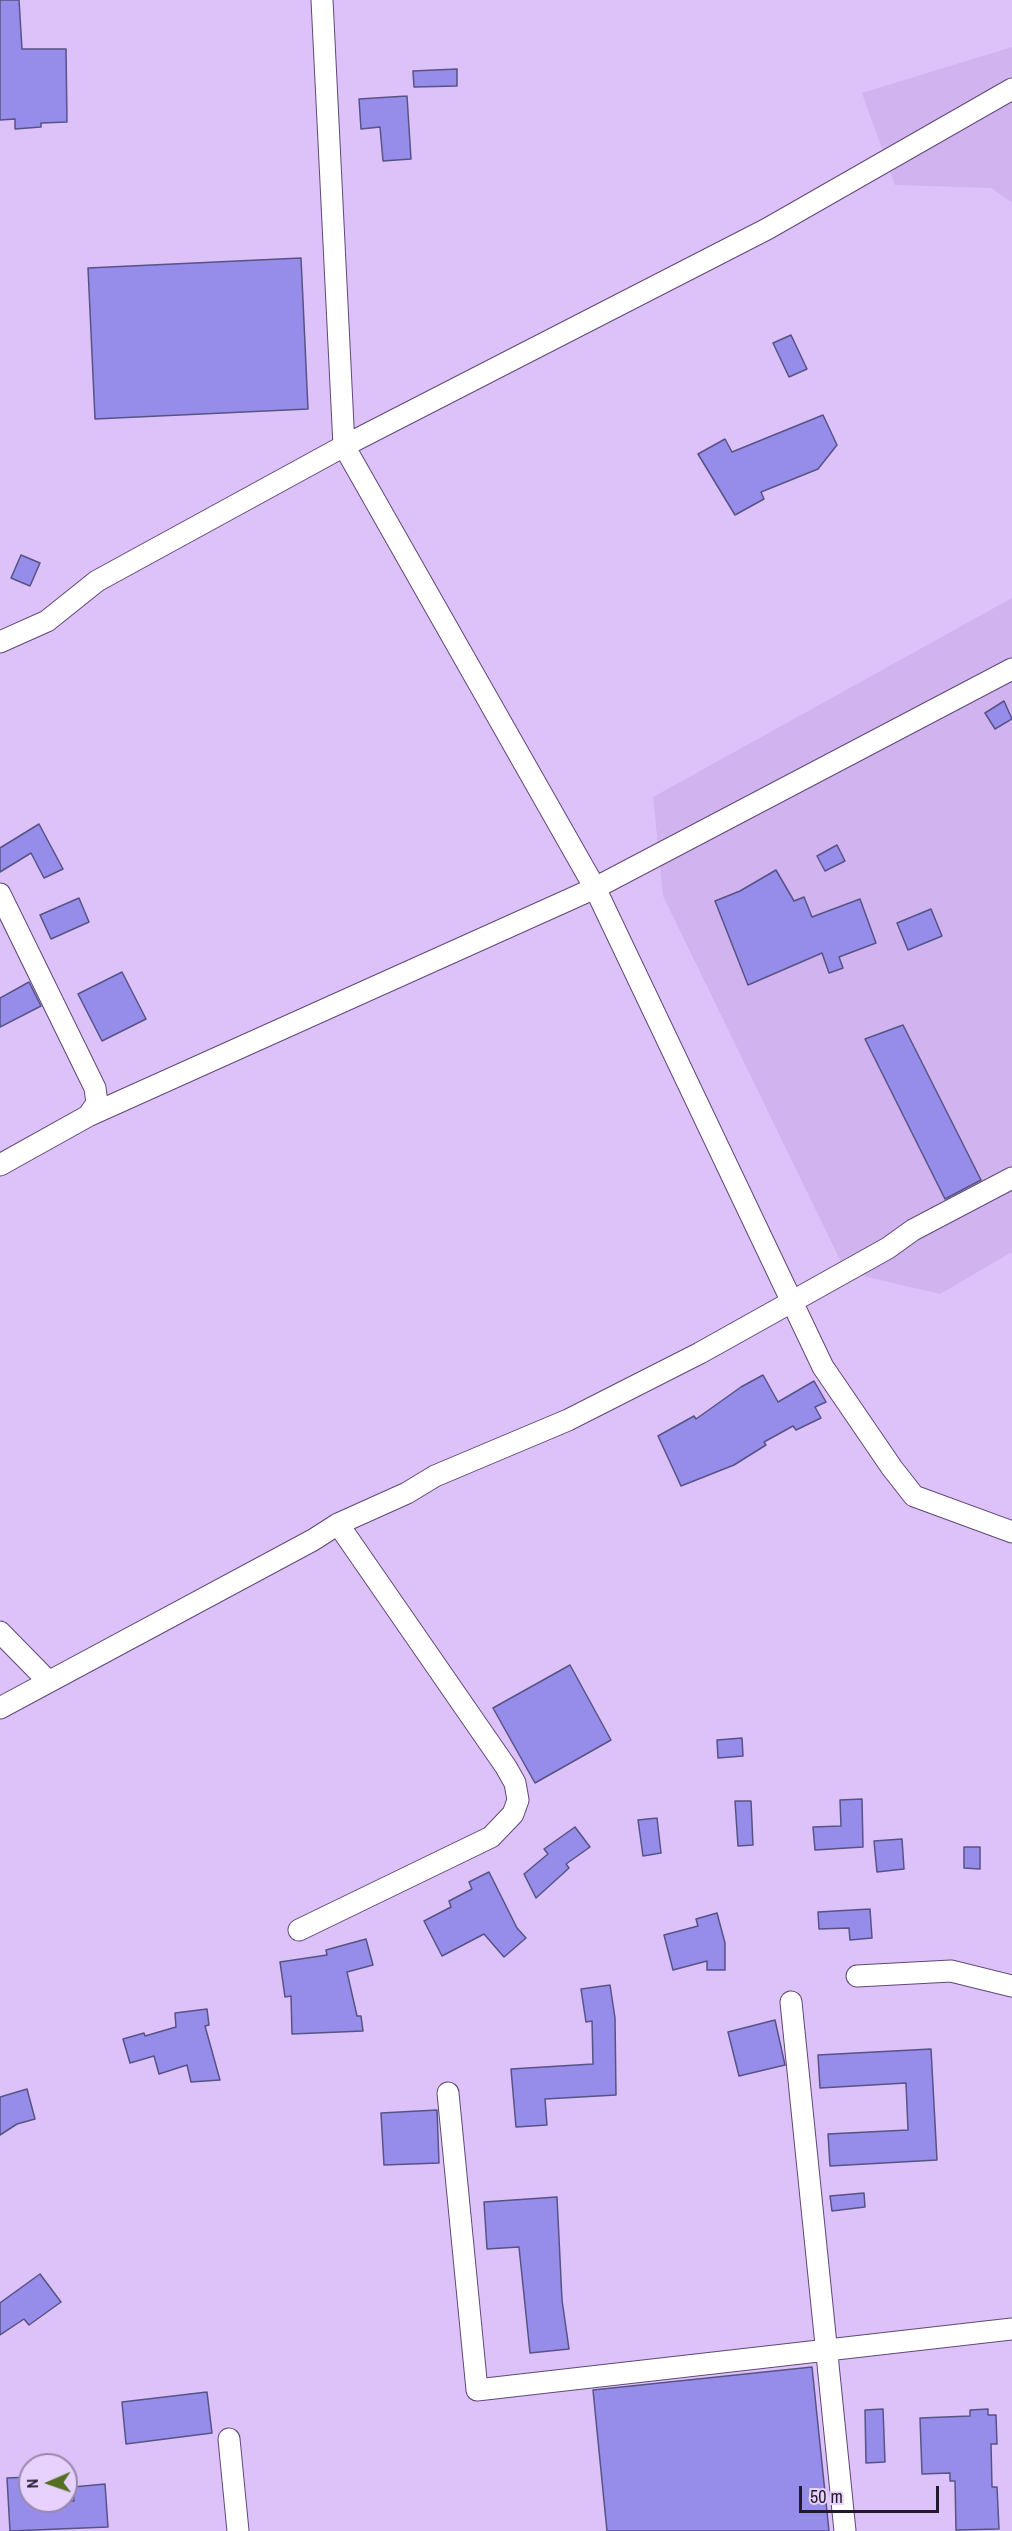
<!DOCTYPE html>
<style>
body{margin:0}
#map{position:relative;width:1012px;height:2531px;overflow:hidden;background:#ddc2f9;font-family:"Archivo Narrow",sans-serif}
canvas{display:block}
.north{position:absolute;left:18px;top:2453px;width:60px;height:60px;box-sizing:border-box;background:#e7d2fe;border:2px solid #98a;border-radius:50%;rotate:268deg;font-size:16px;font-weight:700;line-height:24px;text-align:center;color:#23192d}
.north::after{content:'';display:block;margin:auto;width:21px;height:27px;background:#557023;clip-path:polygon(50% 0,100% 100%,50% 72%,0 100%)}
.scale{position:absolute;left:799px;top:2486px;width:140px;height:27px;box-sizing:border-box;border:3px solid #23192d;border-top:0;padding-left:8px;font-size:18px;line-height:21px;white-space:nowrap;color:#23192d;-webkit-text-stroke:4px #e7d2fe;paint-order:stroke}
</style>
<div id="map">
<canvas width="1012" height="2531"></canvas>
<div class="north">N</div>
<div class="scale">50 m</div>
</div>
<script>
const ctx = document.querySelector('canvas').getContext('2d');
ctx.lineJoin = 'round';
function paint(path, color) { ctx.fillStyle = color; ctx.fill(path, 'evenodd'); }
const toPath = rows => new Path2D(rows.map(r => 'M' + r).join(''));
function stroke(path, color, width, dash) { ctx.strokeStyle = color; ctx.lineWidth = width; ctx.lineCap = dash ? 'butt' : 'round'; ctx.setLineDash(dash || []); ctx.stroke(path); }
const built = toPath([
 [1012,47,1012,203,991,188,895,185,862,93],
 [1012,598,1012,1252,940,1294,846,1272,663,896,653,797]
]);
const building = toPath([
 [0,0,19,0,22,49,66,49,67,122,41,123,41,127,15,129,15,119,0,120,0,0],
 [457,69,457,86,414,87,413,71,457,69],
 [407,96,411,159,383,161,380,127,361,129,359,99,407,96],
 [301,258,308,409,95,419,88,268,301,258],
 [791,335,807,369,789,377,773,343,791,335],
 [823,415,837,445,818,469,761,492,764,499,735,515,698,454,725,439,732,452,823,415],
 [21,555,40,563,30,586,11,578,21,555],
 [1004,701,1012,719,995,729,985,713,1004,701],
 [39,824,63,869,44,878,31,853,0,872,0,848,39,824],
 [837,845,845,861,825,871,817,856,837,845],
 [776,870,794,901,804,897,812,917,860,899,876,943,839,957,843,968,829,973,822,953,748,985,715,901,740,891,776,870],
 [79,898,89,922,51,939,40,915,79,898],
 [931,909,942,936,908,950,897,923,931,909],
 [122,972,146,1019,102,1041,78,994,122,972],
 [29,982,41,1006,0,1027,0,998,29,982],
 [903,1025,981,1180,945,1199,865,1039,903,1025],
 [763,1375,778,1402,814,1381,826,1402,815,1407,821,1418,796,1430,793,1426,764,1442,766,1445,734,1465,681,1486,658,1436,694,1416,696,1419,741,1387,763,1375],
 [570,1665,611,1740,535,1783,493,1708,570,1665],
 [742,1738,743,1756,718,1758,717,1740,742,1738],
 [862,1799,863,1847,815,1850,813,1827,841,1826,840,1800,862,1799],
 [735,1801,751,1801,753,1845,738,1846,735,1801],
 [657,1818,661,1853,643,1856,638,1820,657,1818],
 [575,1827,590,1847,566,1864,569,1868,536,1898,524,1874,548,1854,544,1849,575,1827],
 [902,1839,904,1869,877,1872,874,1841,902,1839],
 [964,1847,980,1847,980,1869,964,1868,964,1847],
 [489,1872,517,1928,526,1938,504,1957,484,1934,442,1956,424,1921,451,1907,449,1901,472,1889,469,1882,489,1872],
 [870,1909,872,1938,850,1940,849,1928,819,1929,818,1912,870,1909],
 [717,1913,725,1943,725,1970,707,1970,707,1961,673,1970,664,1935,698,1926,696,1919,717,1913],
 [366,1939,373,1965,347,1972,357,2016,361,2016,363,2031,292,2034,291,1996,285,1997,280,1962,327,1955,326,1950,366,1939],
 [610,1985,615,2018,616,2095,545,2099,547,2125,516,2127,511,2069,593,2064,592,2021,586,2022,581,1989,610,1985],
 [207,2009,209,2025,205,2026,220,2080,191,2082,187,2065,159,2074,154,2056,130,2063,123,2039,144,2033,145,2036,176,2027,175,2013,207,2009],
 [775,2020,785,2065,739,2076,728,2032,775,2020],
 [931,2049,937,2160,830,2166,828,2134,908,2130,906,2083,820,2088,818,2055,931,2049],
 [27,2089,35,2119,17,2124,0,2135,0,2097,27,2089],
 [437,2110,439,2163,384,2165,381,2113,437,2110],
 [864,2193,865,2207,832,2211,830,2196,864,2193],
 [557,2197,562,2300,569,2349,530,2353,519,2247,487,2249,484,2202,557,2197],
 [40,2274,61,2302,29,2325,24,2319,0,2335,0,2303,40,2274],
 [812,2367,829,2531,607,2531,593,2390,812,2367],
 [207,2392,212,2433,126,2444,122,2402,207,2392],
 [883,2409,885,2462,866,2463,865,2410,883,2409],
 [988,2409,988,2415,996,2415,997,2444,991,2444,992,2487,997,2487,999,2529,956,2530,955,2481,950,2481,950,2473,922,2474,920,2418,970,2416,970,2410,988,2409],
 [30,2477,30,2501,74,2501,73,2487,105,2484,108,2527,10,2531,7,2478,30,2477]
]);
const minor = toPath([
 [322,0,344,446,595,888,823,1367,892,1468,914,1496,1012,1532],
 [0,642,47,621,97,581,344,446,767,229,1012,89],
 [0,894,95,1088,97,1103,88,1116,0,1165],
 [88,1116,595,888,1012,669],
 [0,1632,48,1681],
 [0,1708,313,1540,338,1524,407,1493,435,1476,568,1420,700,1353,888,1248,913,1230,1012,1178],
 [299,1930,491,1837,513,1814,518,1800,515,1783,506,1767,338,1524],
 [857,1976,951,1971,1012,1986],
 [791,2002,845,2531],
 [448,2093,477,2390,1012,2329],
 [229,2439,238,2531]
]);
paint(built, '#d1b4ef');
paint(building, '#968deb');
stroke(building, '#575385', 1.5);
stroke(minor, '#604877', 23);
stroke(minor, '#fff', 21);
</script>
